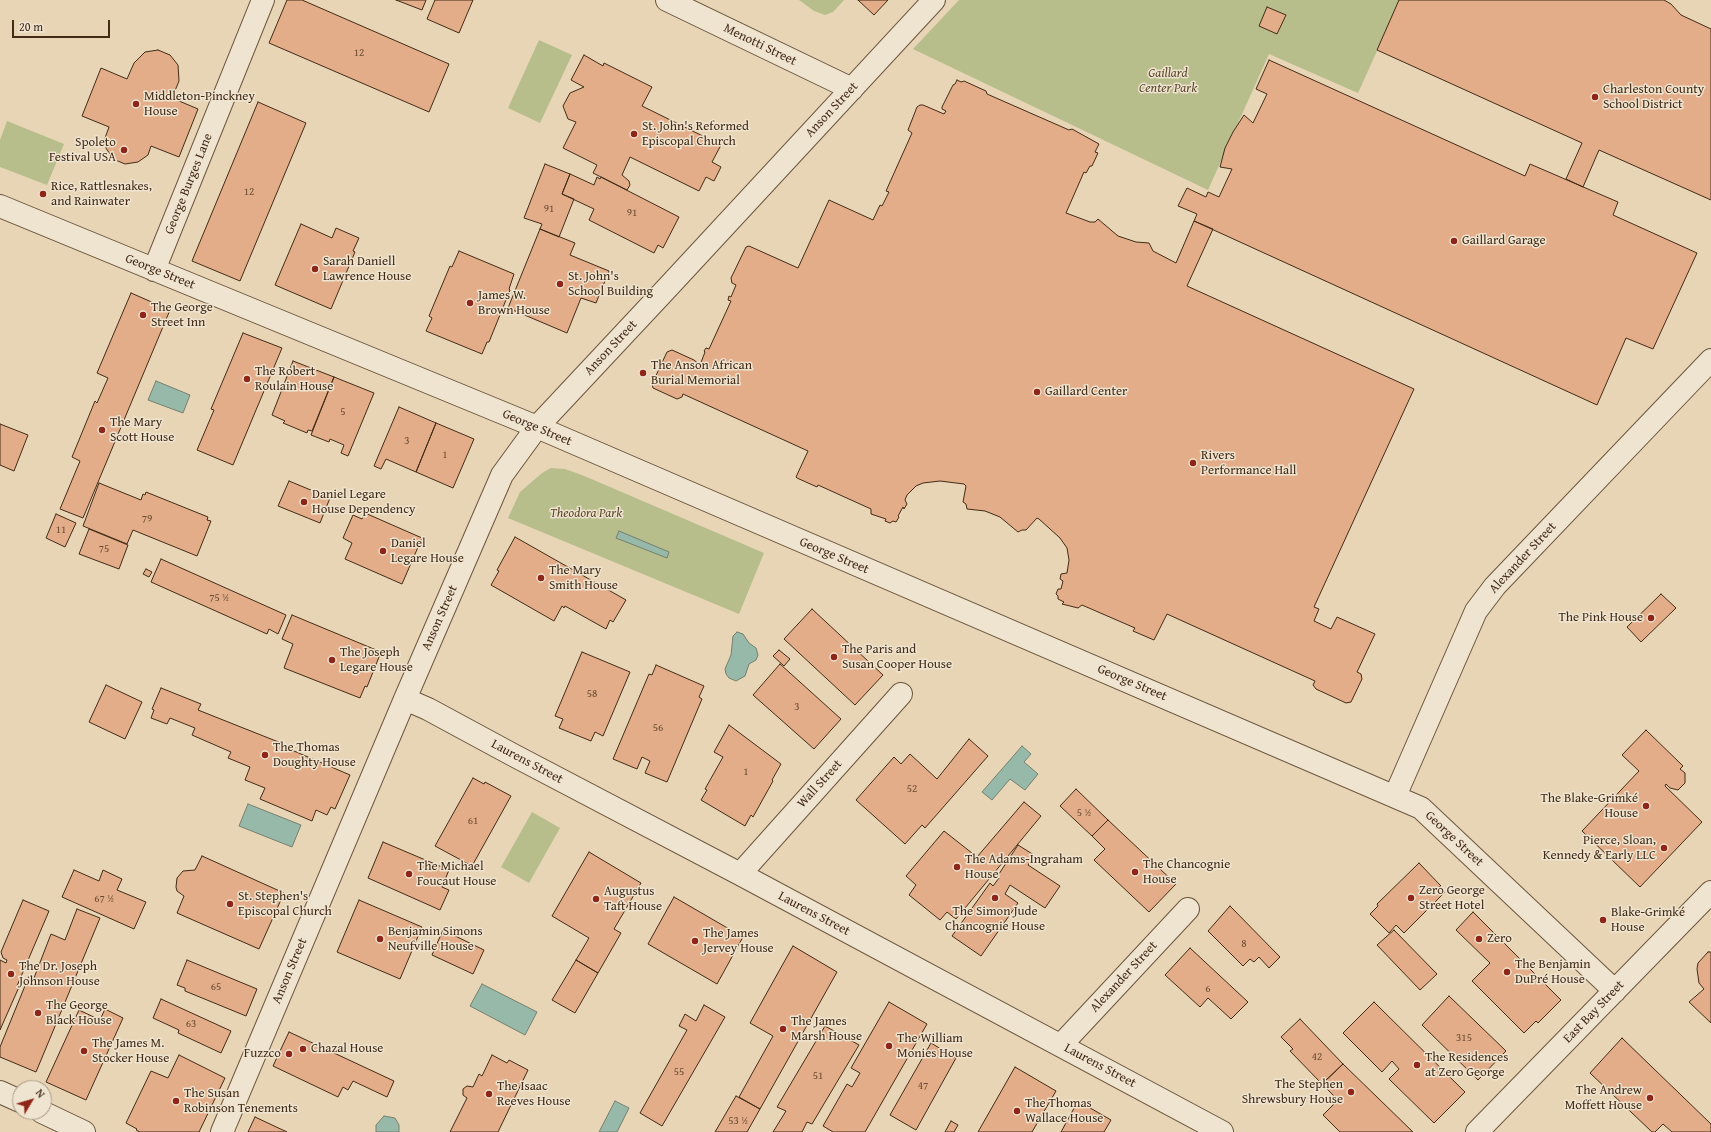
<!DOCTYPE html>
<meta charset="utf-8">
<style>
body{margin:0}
#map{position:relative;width:1711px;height:1132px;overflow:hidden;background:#e7d5b6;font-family:"Gentium Book Plus",serif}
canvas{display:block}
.north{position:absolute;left:12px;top:1080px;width:40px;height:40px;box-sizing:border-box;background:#efe4d0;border:1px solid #aa9a86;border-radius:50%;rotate:52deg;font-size:11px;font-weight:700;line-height:16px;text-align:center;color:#432b16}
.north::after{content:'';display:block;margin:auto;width:14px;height:18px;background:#8f2418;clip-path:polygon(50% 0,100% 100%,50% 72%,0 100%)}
.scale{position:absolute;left:12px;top:20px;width:98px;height:18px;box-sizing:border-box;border:2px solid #432b16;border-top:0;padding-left:5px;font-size:12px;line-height:14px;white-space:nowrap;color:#432b16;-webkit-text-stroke:3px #efe4d0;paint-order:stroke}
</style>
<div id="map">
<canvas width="1711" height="1132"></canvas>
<div class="north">N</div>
<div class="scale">20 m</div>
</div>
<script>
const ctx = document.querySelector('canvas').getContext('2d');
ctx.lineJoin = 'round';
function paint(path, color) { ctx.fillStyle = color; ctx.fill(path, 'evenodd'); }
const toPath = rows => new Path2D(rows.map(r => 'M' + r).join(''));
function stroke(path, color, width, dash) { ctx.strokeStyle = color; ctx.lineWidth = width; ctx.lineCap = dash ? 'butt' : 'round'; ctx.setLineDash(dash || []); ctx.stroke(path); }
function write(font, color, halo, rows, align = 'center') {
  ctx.font = font + ' "Gentium Book Plus",serif'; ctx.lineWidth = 3; ctx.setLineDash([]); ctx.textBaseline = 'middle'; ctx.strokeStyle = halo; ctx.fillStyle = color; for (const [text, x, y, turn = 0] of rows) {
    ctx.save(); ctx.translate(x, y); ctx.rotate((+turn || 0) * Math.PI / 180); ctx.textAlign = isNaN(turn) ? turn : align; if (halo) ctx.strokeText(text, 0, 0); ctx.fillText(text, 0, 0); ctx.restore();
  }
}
const green = toPath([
 [799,0,844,0,833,12,825,15,814,11],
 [959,0,1400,0,1358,93,1269,54,1208,190,913,49],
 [539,40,572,55,540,123,508,108],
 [7,121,64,144,47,185,0,167,0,140],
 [551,468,565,469,582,475,764,553,739,614,508,518,520,492,542,473],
 [532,812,560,828,529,883,501,867]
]);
const water = toPath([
 [156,381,190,395,183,413,148,400,156,381],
 [619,531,669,552,667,558,616,538,619,531],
 [737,632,743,634,749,643,756,648,758,655,756,660,749,664,745,676,736,681,729,678,726,674,725,669,731,655,733,636,737,632],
 [1022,746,1031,754,1024,762,1038,774,1025,790,1010,779,992,800,982,792,1022,746],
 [248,804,301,825,292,847,239,826,248,804],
 [482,984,537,1012,525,1035,470,1006,482,984],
 [615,1101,629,1108,617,1132,599,1132,615,1101],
 [384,1116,395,1118,399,1125,399,1132,376,1132,376,1125,384,1116]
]);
const building = toPath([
 [287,0,302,0,449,64,429,112,269,43,287,0],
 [396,0,426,0,422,10,396,0],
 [435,0,473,0,459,33,427,19,435,0],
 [858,0,888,0,874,15,858,0],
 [1399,0,1664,0,1671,4,1681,15,1711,29,1711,200,1599,150,1583,187,1566,179,1582,143,1377,50,1399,0],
 [1267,7,1286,15,1277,34,1259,26,1267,7],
 [158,50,170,55,178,65,179,81,172,98,198,109,179,157,151,146,148,155,138,162,125,164,113,159,106,148,105,138,109,127,82,116,101,68,127,79,134,63,145,52,158,50],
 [584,55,603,66,604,63,652,87,642,106,721,145,712,162,721,167,714,181,706,177,699,191,630,157,622,175,629,181,630,185,627,190,593,173,597,165,563,148,576,122,568,119,563,106,570,93,584,87,571,80,584,55],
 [1269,60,1525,176,1530,164,1618,202,1613,215,1697,253,1653,349,1626,338,1597,405,1194,221,1197,214,1178,206,1187,188,1206,197,1208,192,1219,197,1232,169,1220,167,1225,148,1233,132,1244,115,1253,123,1267,94,1256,89,1269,60],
 [957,80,961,82,964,81,986,91,987,94,1069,130,1072,129,1099,144,1095,152,1098,153,1092,166,1090,166,1086,173,1084,172,1066,213,1090,222,1095,222,1098,219,1118,236,1136,242,1149,243,1153,251,1176,263,1194,221,1213,229,1187,286,1414,389,1314,607,1319,609,1314,621,1331,629,1337,617,1375,634,1357,672,1361,674,1362,679,1351,702,1346,703,1316,689,1313,685,1315,681,1167,614,1154,640,1133,631,1135,628,1082,605,1078,608,1062,604,1064,602,1058,599,1058,596,1056,594,1058,589,1061,589,1063,581,1060,579,1061,574,1067,573,1069,560,1067,548,1060,538,1039,519,1037,518,1026,530,1022,530,1018,532,1000,517,985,511,967,509,966,504,963,502,966,486,964,484,940,481,923,483,916,486,907,495,905,500,907,504,904,509,903,507,898,516,899,517,896,522,893,521,890,523,885,521,886,519,871,514,871,509,818,485,817,487,797,478,796,477,808,451,683,394,682,397,677,399,653,388,652,384,667,352,672,350,694,360,700,365,705,352,704,351,706,348,709,349,731,301,728,300,729,296,731,297,736,285,732,283,731,278,746,247,749,246,798,268,829,200,873,220,880,205,882,206,889,192,886,191,912,133,908,130,917,107,920,105,923,105,944,114,946,111,942,109,942,107,953,85,955,84,957,80],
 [258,102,306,123,240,281,192,261,258,102],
 [545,164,570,174,562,194,574,199,559,237,540,229,542,224,524,218,545,164],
 [570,174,594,185,597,177,600,179,601,177,679,217,663,248,658,245,654,253,589,220,594,209,562,194,570,174],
 [301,224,332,238,336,228,359,238,353,251,355,252,331,309,275,285,301,224],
 [540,229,575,243,570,255,609,271,596,303,581,298,567,333,508,308,540,229],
 [459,251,514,274,509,289,510,290,489,342,487,342,482,354,426,331,432,318,429,316,450,266,452,267,459,251],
 [131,293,170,310,83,518,60,509,80,461,72,457,95,401,97,403,108,378,97,373,131,293],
 [243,333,282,348,233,465,197,450,214,410,211,409,243,333],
 [293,361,334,377,312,431,308,430,307,433,283,423,285,421,272,415,293,361],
 [334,377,374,393,348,456,341,453,344,445,330,439,329,442,311,435,334,377],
 [399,407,436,423,416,472,386,459,381,469,374,466,399,407],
 [436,423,474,439,453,488,416,472,436,423],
 [0,424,28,435,14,471,0,465,0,424],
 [289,481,330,498,320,523,278,506,289,481],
 [99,483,141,500,143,494,145,495,146,492,208,517,207,520,211,521,197,556,133,530,127,544,83,526,99,483],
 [365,513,422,538,402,584,345,559,352,543,343,538,353,515,362,519,365,513],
 [56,514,76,523,65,547,46,538,56,514],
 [89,529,128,545,119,569,79,554,89,529],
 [515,537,626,600,613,622,610,620,606,629,565,606,564,608,562,606,554,621,491,585,499,571,497,570,515,537],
 [161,559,286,615,278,634,269,629,267,634,151,582,161,559],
 [146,569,152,572,149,577,143,574,146,569],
 [1661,594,1676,608,1641,642,1627,627,1661,594],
 [812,609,883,675,855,705,784,639,812,609],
 [292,615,381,652,367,687,365,686,360,698,284,668,293,644,282,639,292,615],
 [779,650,790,659,784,666,773,656,779,650],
 [582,652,630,672,603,736,595,732,591,741,559,728,563,719,555,716,582,652],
 [780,664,841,719,814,749,753,695,780,664],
 [656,665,704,686,699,697,702,699,667,782,645,773,650,761,642,757,637,769,613,759,649,674,652,675,656,665],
 [106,685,142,702,125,739,89,722,106,685],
 [161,688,201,704,198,710,281,743,280,745,350,775,335,809,331,807,327,815,316,810,312,821,260,799,265,788,245,780,250,767,228,758,231,752,192,735,195,728,170,718,167,724,151,718,154,710,152,709,161,688],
 [729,725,781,764,772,780,773,781,753,817,751,815,745,826,701,800,707,790,705,789,723,757,714,752,729,725],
 [1646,730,1683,766,1680,769,1685,773,1685,783,1678,790,1670,788,1666,784,1665,786,1702,822,1640,887,1582,831,1639,771,1622,755,1646,730],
 [969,739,988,756,925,828,922,825,905,844,856,800,894,757,901,764,910,754,937,779,969,739],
 [473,778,484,784,485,782,511,796,472,866,435,846,473,778],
 [1076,789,1108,820,1092,836,1060,806,1076,789],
 [1024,802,1041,816,956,919,947,912,940,920,909,895,916,885,906,876,944,831,977,857,1024,802],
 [1108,820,1176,884,1149,912,1094,860,1105,849,1092,836,1108,820],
 [383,842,449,870,442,887,449,890,440,910,368,878,383,842],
 [1018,845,1034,855,1028,865,1060,886,1045,908,1010,885,1005,894,1018,903,981,956,952,936,990,883,993,886,999,878,997,877,1018,845],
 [589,852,641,883,614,929,621,933,598,973,576,960,589,938,552,916,589,852],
 [202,856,284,893,259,949,177,913,184,896,177,891,176,887,177,878,183,871,195,870,202,856],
 [1419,863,1441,886,1439,887,1445,892,1404,933,1396,925,1389,933,1370,914,1378,906,1377,904,1419,863],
 [74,870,99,881,103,870,122,879,117,890,146,902,134,929,62,897,74,870],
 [674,897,743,937,717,984,648,944,674,897],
 [23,900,49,911,17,986,19,987,0,1030,0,960,6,963,7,960,3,958,1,952,23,900],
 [359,900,422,927,400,979,337,952,359,900],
 [1230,906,1280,957,1269,968,1259,957,1254,962,1250,959,1243,966,1208,931,1230,906],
 [77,909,100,918,36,1072,0,1057,0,1047,29,976,34,978,51,934,65,940,77,909],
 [1473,912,1561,1000,1538,1023,1536,1021,1524,1033,1472,981,1490,963,1456,930,1473,912],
 [443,930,484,950,473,974,432,955,443,930],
 [1394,930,1437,974,1420,990,1377,945,1394,930],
 [793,946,837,972,760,1109,739,1097,773,1036,750,1023,793,946],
 [1190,948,1248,1002,1231,1019,1208,998,1200,1007,1165,975,1190,948],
 [1708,952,1711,952,1711,1023,1689,1002,1704,989,1699,983,1697,969,1698,963,1708,952],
 [187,960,257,989,246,1016,185,991,185,988,177,985,187,960],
 [576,960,598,973,575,1013,552,1000,576,960],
 [1449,996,1506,1051,1478,1080,1422,1025,1449,996],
 [161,999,231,1031,221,1053,178,1033,179,1030,153,1018,161,999],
 [889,1002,927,1024,865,1132,833,1132,823,1126,847,1084,852,1087,860,1073,851,1068,889,1002],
 [1374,1002,1465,1092,1434,1123,1389,1079,1399,1069,1392,1061,1382,1072,1343,1033,1374,1002],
 [704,1005,725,1017,662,1126,640,1113,687,1030,679,1026,685,1014,696,1021,704,1005],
 [105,1009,123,1018,86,1100,46,1082,79,1010,100,1020,105,1009],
 [1300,1019,1343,1064,1322,1084,1290,1051,1293,1049,1281,1037,1300,1019],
 [825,1026,859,1045,812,1124,807,1122,802,1132,773,1132,786,1111,777,1107,825,1026],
 [289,1032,394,1081,387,1097,353,1081,348,1090,343,1087,338,1097,273,1066,289,1032],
 [1622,1038,1711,1124,1711,1132,1672,1132,1663,1124,1655,1132,1652,1132,1590,1073,1622,1038],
 [931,1043,956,1058,916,1130,890,1115,931,1043],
 [179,1055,225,1078,199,1132,140,1132,136,1130,137,1129,126,1123,151,1071,168,1078,179,1055],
 [492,1055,507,1063,509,1060,528,1070,498,1132,450,1132,467,1098,463,1095,463,1089,467,1086,473,1087,479,1074,482,1076,492,1055],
 [1343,1064,1413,1132,1340,1132,1323,1115,1338,1100,1322,1084,1343,1064],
 [1015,1067,1056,1091,1032,1132,978,1132,1015,1067],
 [736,1096,760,1109,747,1132,715,1132,736,1096],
 [1078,1101,1111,1120,1104,1132,1061,1132,1078,1101],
 [255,1117,287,1132,248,1132,255,1117],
 [951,1121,958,1125,954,1132,945,1132,951,1121]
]);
const minor = toPath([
 [667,0,852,89],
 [0,206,537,427,1421,808,1615,991],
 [154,270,263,0],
 [405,699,428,709,515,756,740,874,1222,1132],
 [1395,796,1476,611,1495,586,1711,360],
 [740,874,901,694],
 [1061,1045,1188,909],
 [0,1092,20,1101],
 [42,1112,84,1132],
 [222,1132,405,699,502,475,537,427,669,286,934,0],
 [1477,1132,1711,892]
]);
const markers = [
 [1595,97,4,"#8f2418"],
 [136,104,4,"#8f2418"],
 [634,134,4,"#8f2418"],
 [124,150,4,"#8f2418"],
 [43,194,4,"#8f2418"],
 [1454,241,4,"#8f2418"],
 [315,269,4,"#8f2418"],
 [560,284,4,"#8f2418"],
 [470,303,4,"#8f2418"],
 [143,315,4,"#8f2418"],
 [643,373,4,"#8f2418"],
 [247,379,4,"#8f2418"],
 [1037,392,4,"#8f2418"],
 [102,430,4,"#8f2418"],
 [1193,463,4,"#8f2418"],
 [304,502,4,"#8f2418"],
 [383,551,4,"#8f2418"],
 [541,578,4,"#8f2418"],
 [1651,618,4,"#8f2418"],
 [834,657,4,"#8f2418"],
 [332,660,4,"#8f2418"],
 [265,755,4,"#8f2418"],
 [1646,806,4,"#8f2418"],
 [1664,848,4,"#8f2418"],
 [957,867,4,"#8f2418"],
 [1135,872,4,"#8f2418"],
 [409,874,4,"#8f2418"],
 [995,898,4,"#8f2418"],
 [1411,898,4,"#8f2418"],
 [596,899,4,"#8f2418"],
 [230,904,4,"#8f2418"],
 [1603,920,4,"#8f2418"],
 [380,939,4,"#8f2418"],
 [1479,939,4,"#8f2418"],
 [695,941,4,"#8f2418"],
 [1507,972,4,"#8f2418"],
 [11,974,4,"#8f2418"],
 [38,1013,4,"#8f2418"],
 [783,1029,4,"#8f2418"],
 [889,1046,4,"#8f2418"],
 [303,1049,4,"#8f2418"],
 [84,1051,4,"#8f2418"],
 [289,1054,4,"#8f2418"],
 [1417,1065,4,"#8f2418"],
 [1351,1092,4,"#8f2418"],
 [489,1094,4,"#8f2418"],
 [1650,1098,4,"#8f2418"],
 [176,1101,4,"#8f2418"],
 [1017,1111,4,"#8f2418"]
];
const numberNames = [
 ["12",359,53],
 ["12",249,192],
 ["91",549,209],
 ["91",632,213],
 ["5",343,412],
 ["3",407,441],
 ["1",445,455],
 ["79",147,519],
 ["11",61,530],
 ["75",104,549],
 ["75 ½",219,598],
 ["58",592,694],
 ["3",797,707],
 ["56",658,728],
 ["1",746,772],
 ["52",912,789],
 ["5 ½",1084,813],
 ["61",473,821],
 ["67 ½",104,899],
 ["8",1244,944],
 ["65",216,987],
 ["6",1208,989],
 ["63",191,1024],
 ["315",1464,1038],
 ["42",1317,1057],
 ["55",679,1072],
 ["51",818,1076],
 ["47",923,1086],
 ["53 ½",738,1121]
];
const streetNames = [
 ["Menotti Street",760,45,26],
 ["Anson Street",832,110,-47],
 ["George Burges Lane",189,184,-68],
 ["George Street",160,272,22],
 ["Anson Street",611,348,-47],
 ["George Street",537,428,23],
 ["George Street",834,556,23],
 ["Alexander Street",1523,558,-47],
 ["Anson Street",440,618,-66],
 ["George Street",1132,683,23],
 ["Laurens Street",527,762,28],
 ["Wall Street",820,784,-48],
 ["George Street",1454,839,43],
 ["Laurens Street",814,914,28],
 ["Anson Street",290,971,-67],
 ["Alexander Street",1124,977,-47],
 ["East Bay Street",1594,1012,-46],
 ["Laurens Street",1100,1066,28]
];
const parkNames = [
 ["Gaillard",1168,74],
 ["Center Park",1168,89],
 ["Theodora Park",586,514]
];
const poiNames = [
 ["Charleston County",1603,90],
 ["School District",1603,105],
 ["Middleton-Pinckney",144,97],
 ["House",144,112],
 ["St. John's Reformed",642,127],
 ["Episcopal Church",642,142],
 ["Spoleto",116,143,"right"],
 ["Festival USA",116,158,"right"],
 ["Rice, Rattlesnakes,",51,187],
 ["and Rainwater",51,202],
 ["Gaillard Garage",1462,241],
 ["Sarah Daniell",323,262],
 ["Lawrence House",323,277],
 ["St. John's",568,277],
 ["School Building",568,292],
 ["James W.",478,296],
 ["Brown House",478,311],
 ["The George",151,308],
 ["Street Inn",151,323],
 ["The Anson African",651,366],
 ["Burial Memorial",651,381],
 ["The Robert",255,372],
 ["Roulain House",255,387],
 ["Gaillard Center",1045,392],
 ["The Mary",110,423],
 ["Scott House",110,438],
 ["Rivers",1201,456],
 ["Performance Hall",1201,471],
 ["Daniel Legare",312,495],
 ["House Dependency",312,510],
 ["Daniel",391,544],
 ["Legare House",391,559],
 ["The Mary",549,571],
 ["Smith House",549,586],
 ["The Pink House",1643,618,"right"],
 ["The Paris and",842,650],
 ["Susan Cooper House",842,665],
 ["The Joseph",340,653],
 ["Legare House",340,668],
 ["The Thomas",273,748],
 ["Doughty House",273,763],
 ["The Blake-Grimké",1638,799,"right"],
 ["House",1638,814,"right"],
 ["Pierce, Sloan,",1656,841,"right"],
 ["Kennedy & Early LLC",1656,856,"right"],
 ["The Adams-Ingraham",965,860],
 ["House",965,875],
 ["The Chancognie",1143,865],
 ["House",1143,880],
 ["The Michael",417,867],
 ["Foucaut House",417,882],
 ["Zero George",1419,891],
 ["Street Hotel",1419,906],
 ["Augustus",604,892],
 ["Taft House",604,907],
 ["St. Stephen's",238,897],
 ["Episcopal Church",238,912],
 ["The Simon Jude",995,912,"center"],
 ["Chancognie House",995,927,"center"],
 ["Blake-Grimké",1611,913],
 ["House",1611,928],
 ["Benjamin Simons",388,932],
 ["Neufville House",388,947],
 ["The James",703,934],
 ["Jervey House",703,949],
 ["Zero",1487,939],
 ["The Benjamin",1515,965],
 ["DuPré House",1515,980],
 ["The Dr. Joseph",19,967],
 ["Johnson House",19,982],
 ["The George",46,1006],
 ["Black House",46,1021],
 ["The James",791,1022],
 ["Marsh House",791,1037],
 ["The William",897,1039],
 ["Monies House",897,1054],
 ["The James M.",92,1044],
 ["Stocker House",92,1059],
 ["Chazal House",311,1049],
 ["Fuzzco",281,1054,"right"],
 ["The Residences",1425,1058],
 ["at Zero George",1425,1073],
 ["The Stephen",1343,1085,"right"],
 ["Shrewsbury House",1343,1100,"right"],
 ["The Isaac",497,1087],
 ["Reeves House",497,1102],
 ["The Andrew",1642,1091,"right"],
 ["Moffett House",1642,1106,"right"],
 ["The Susan",184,1094],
 ["Robinson Tenements",184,1109],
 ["The Thomas",1025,1104],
 ["Wallace House",1025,1119]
];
paint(green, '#b8bd8c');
paint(water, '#97b9a9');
stroke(water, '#75806e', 1);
paint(building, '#e2ad88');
stroke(building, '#432b16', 1);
stroke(minor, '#6c563e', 24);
stroke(minor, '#efe4d0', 22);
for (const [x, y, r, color] of markers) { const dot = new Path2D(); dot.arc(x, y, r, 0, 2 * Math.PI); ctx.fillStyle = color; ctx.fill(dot); stroke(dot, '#efe4d0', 1.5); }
write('11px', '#6b4c32', null, numberNames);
write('13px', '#432b16', '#efe4d0', streetNames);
write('italic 13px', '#5a482e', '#efe4d0', parkNames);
write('13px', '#432b16', '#efe4d0', poiNames, 'left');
</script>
